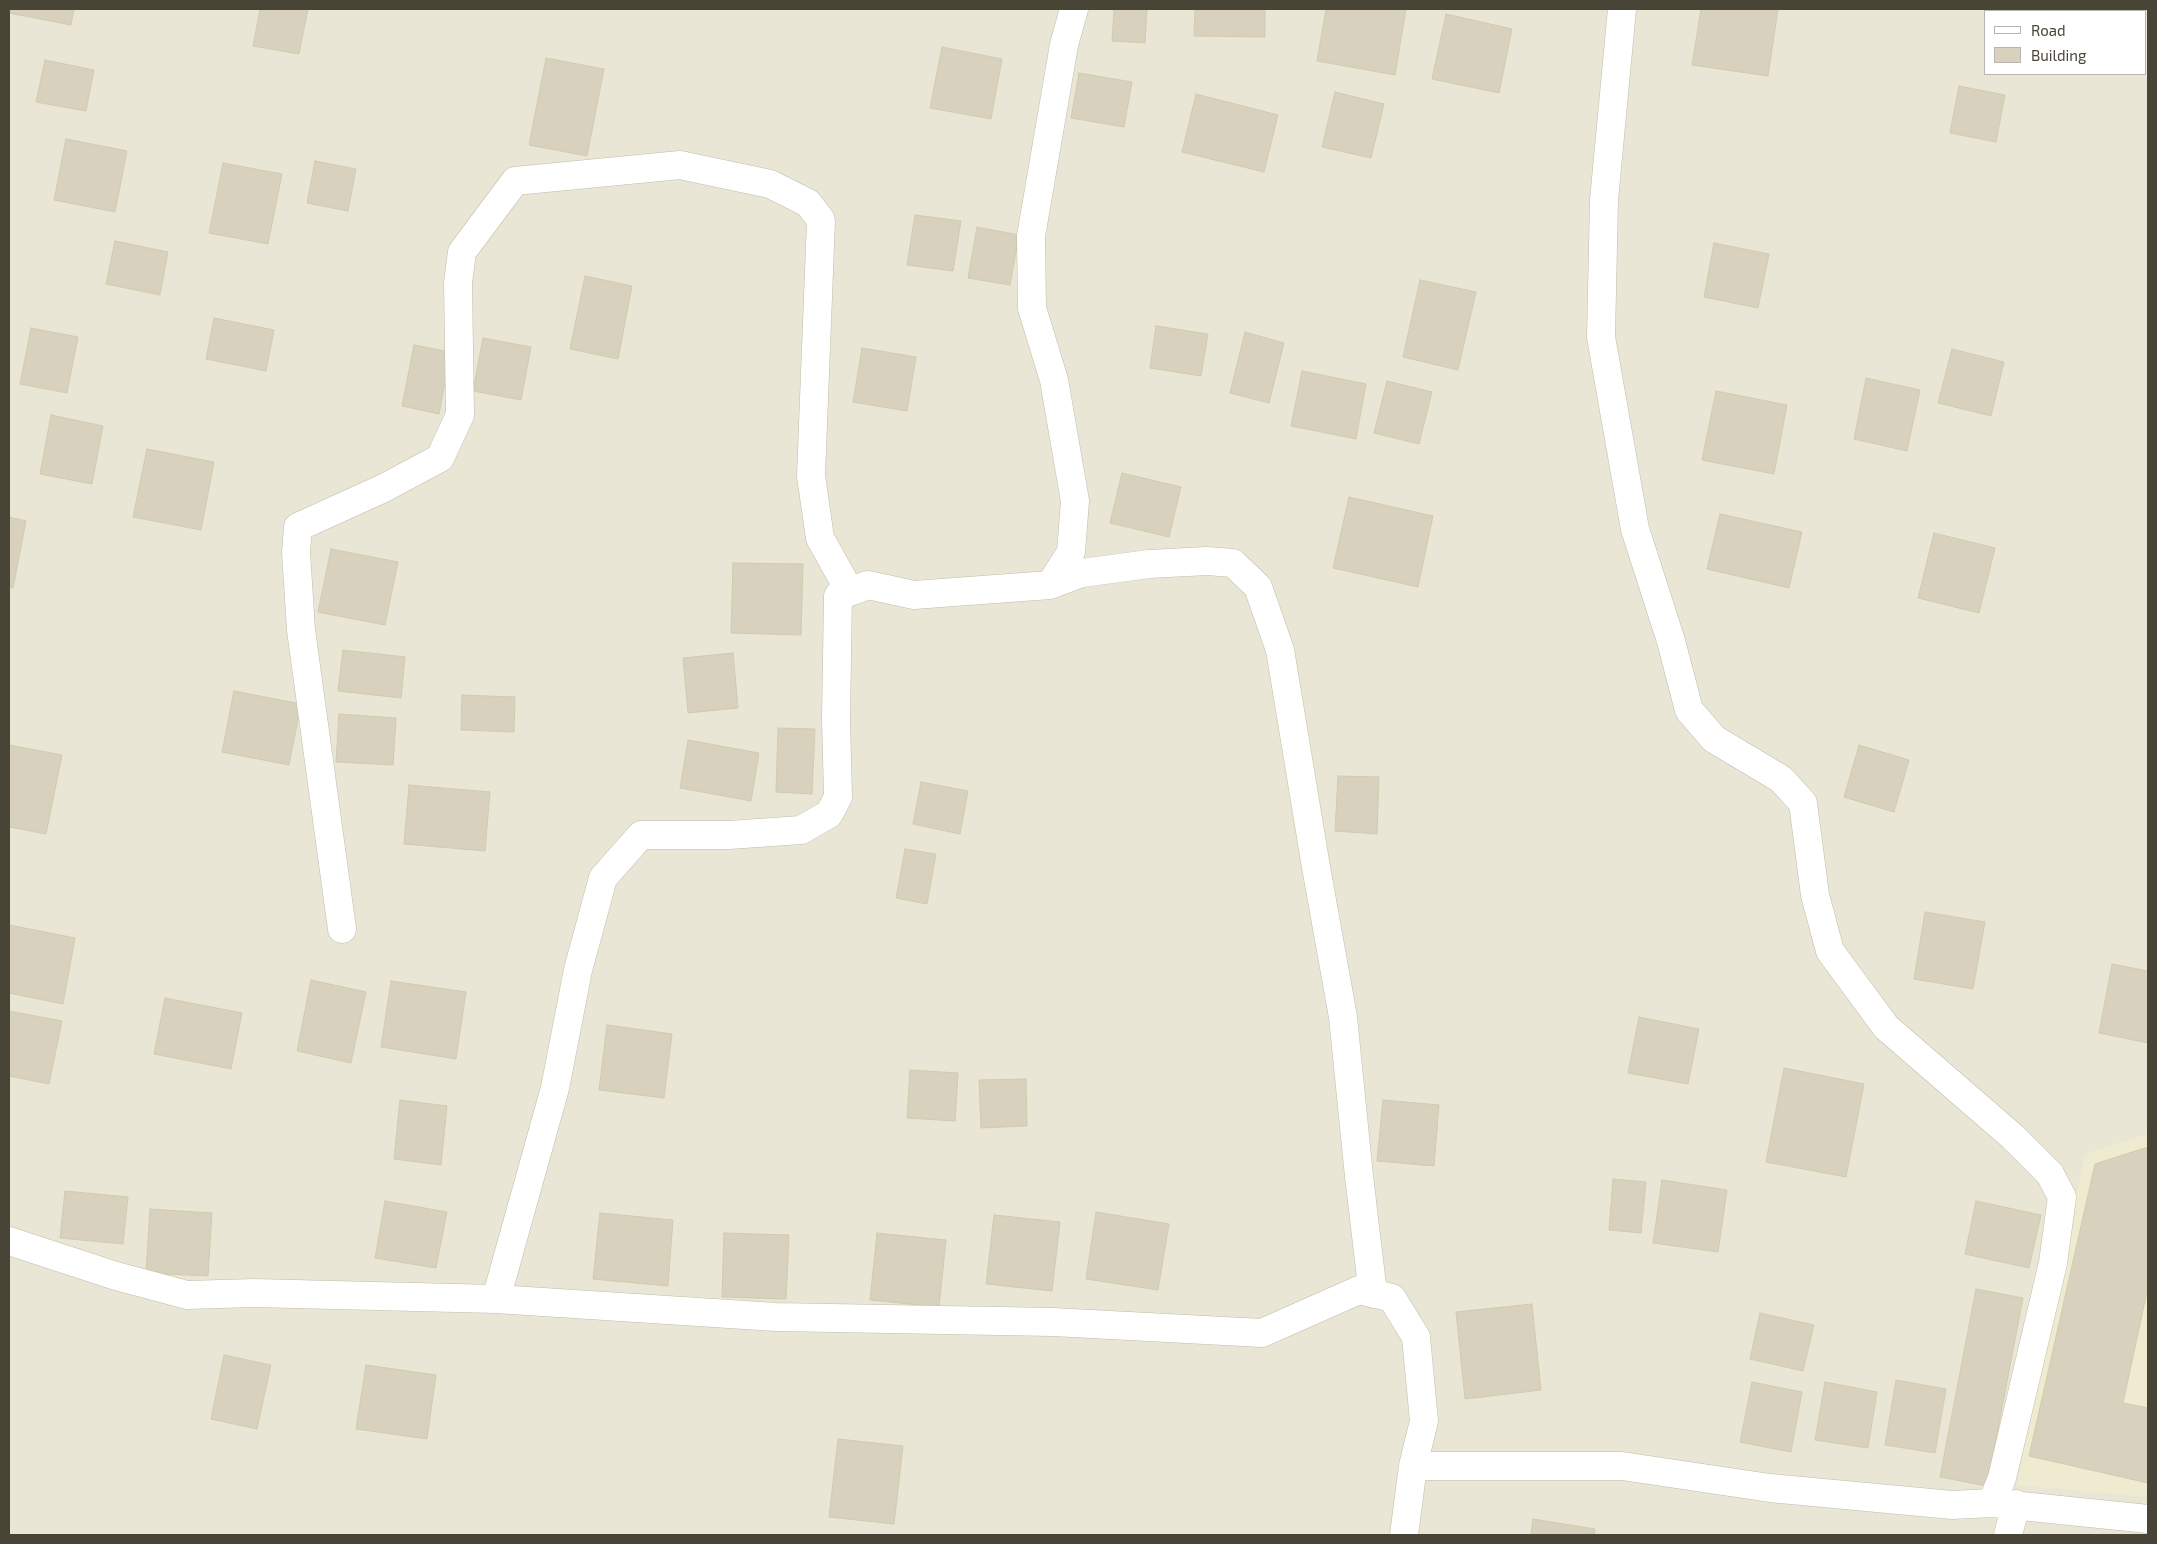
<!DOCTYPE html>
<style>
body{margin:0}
#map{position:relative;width:2157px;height:1544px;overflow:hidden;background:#f5f3e8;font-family:"Exo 2",sans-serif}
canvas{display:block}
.frame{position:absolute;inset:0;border:10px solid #494536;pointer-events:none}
.legend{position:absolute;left:1984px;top:10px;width:162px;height:65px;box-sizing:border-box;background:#fff;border:1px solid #b6b5af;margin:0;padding:6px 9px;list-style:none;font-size:15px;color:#494536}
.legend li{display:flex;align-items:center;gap:10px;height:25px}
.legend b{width:25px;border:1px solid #b6b5af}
</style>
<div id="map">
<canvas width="2157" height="1544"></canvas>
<div class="frame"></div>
<ul class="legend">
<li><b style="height:6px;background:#fff"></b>Road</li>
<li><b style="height:14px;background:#d8d1bd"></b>Building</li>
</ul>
</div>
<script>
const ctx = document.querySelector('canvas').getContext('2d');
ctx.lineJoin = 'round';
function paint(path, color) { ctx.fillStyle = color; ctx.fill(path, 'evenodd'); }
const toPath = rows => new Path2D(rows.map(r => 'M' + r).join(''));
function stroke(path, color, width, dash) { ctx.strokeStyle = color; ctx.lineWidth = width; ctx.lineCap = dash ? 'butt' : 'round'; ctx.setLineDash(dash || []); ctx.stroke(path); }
const residential = toPath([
 [9,9,2148,9,2148,1535,9,1535],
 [1986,11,2146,11,2146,74,1986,74]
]);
const education = toPath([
 [2148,1134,2148,1497,2017,1485,2060,1268,2085,1154]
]);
const building = toPath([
 [9,9,74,9,71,25,9,13,9,9],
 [260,9,308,9,299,54,253,46,260,9],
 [1114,9,1147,9,1145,43,1112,41,1114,9],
 [1195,9,1265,9,1265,37,1194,36,1195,9],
 [1326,9,1406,9,1395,75,1317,61,1326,9],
 [1701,9,1778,9,1768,76,1692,65,1701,9],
 [2015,9,2028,9,2044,11,2015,11,2015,9],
 [1446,14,1512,29,1499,93,1432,79,1446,14],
 [942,47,1002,59,991,119,930,108,942,47],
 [546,58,604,69,587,156,529,145,546,58],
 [45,60,94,70,86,111,36,102,45,60],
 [1079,73,1132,82,1124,127,1071,118,1079,73],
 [1959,86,2005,95,1996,142,1950,133,1959,86],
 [1335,92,1384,104,1371,158,1322,147,1335,92],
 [1196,94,1278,115,1264,172,1182,152,1196,94],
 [66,139,127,151,115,212,54,200,66,139],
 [315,161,356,169,348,211,307,203,315,161],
 [223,163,282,174,268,244,209,233,223,163],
 [915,215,961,221,953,271,907,265,915,215],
 [977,227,1019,235,1010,285,968,278,977,227],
 [115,241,168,252,160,295,106,284,115,241],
 [1714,243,1769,254,1758,308,1704,297,1714,243],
 [585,276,632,286,618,359,570,349,585,276],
 [1420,280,1476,292,1458,370,1403,357,1420,280],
 [214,318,274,330,266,371,206,359,214,318],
 [1156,326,1208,334,1201,376,1150,368,1156,326],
 [31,328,78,337,67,393,20,384,31,328],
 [1245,332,1284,343,1269,403,1230,393,1245,332],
 [483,338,531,347,521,400,473,391,483,338],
 [414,345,451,352,439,414,402,406,414,345],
 [862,348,916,357,907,411,853,402,862,348],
 [1952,349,2004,362,1991,416,1938,403,1952,349],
 [1302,371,1366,384,1356,439,1291,426,1302,371],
 [1866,378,1920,390,1907,451,1854,439,1866,378],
 [1387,381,1432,392,1419,444,1374,433,1387,381],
 [1716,391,1787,405,1774,474,1702,460,1716,391],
 [51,415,103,426,92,484,40,474,51,415],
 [147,449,214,462,201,530,133,517,147,449],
 [1122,473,1181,487,1169,537,1110,523,1122,473],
 [1349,497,1433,516,1418,587,1333,568,1349,497],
 [1720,514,1802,532,1789,588,1707,569,1720,514],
 [9,517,26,521,13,588,9,587,9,517],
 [1934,533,1995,548,1979,613,1918,598,1934,533],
 [331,549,398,562,385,625,318,612,331,549],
 [733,563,803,564,801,635,731,633,733,563],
 [343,650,405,657,401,698,338,691,343,650],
 [733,653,738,708,688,713,683,658,733,653],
 [234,691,301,704,289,765,222,752,234,691],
 [462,695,515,697,514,732,461,730,462,695],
 [339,714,396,718,393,765,336,762,339,714],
 [778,728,815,729,812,794,776,792,778,728],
 [688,740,759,753,751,801,680,788,688,740],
 [9,745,62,755,46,834,9,827,9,745],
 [1859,745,1909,760,1894,812,1844,797,1859,745],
 [1338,776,1379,777,1377,834,1335,831,1338,776],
 [921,782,968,791,960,834,913,824,921,782],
 [409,785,490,792,485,851,404,844,409,785],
 [905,849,936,854,927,904,896,898,905,849],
 [1925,912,1985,922,1973,989,1914,979,1925,912],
 [9,925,75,938,63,1004,9,993,9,925],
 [2112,964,2148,971,2148,1043,2099,1033,2112,964],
 [311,980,366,992,351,1063,297,1051,311,980],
 [391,981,466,992,456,1059,381,1047,391,981],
 [165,998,242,1013,231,1069,154,1054,165,998],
 [9,1011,62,1021,49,1084,9,1076,9,1011],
 [1639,1017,1699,1029,1688,1084,1628,1073,1639,1017],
 [607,1025,672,1034,664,1098,599,1090,607,1025],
 [1784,1068,1864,1084,1846,1177,1766,1162,1784,1068],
 [910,1070,958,1073,955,1121,907,1118,910,1070],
 [1026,1079,1027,1126,981,1128,979,1080,1026,1079],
 [400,1100,447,1106,441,1165,394,1159,400,1100],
 [1383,1100,1439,1105,1434,1166,1377,1161,1383,1100],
 [2148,1147,2148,1287,2123,1403,2148,1408,2148,1483,2029,1456,2095,1164,2148,1147],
 [1613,1179,1646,1182,1641,1233,1609,1230,1613,1179],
 [1662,1180,1727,1190,1718,1252,1653,1243,1662,1180],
 [65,1191,128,1197,123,1244,60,1238,65,1191],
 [385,1201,447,1212,436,1268,375,1258,385,1201],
 [1976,1201,2041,1215,2029,1268,1965,1254,1976,1201],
 [150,1209,212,1213,208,1276,146,1273,150,1209],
 [1096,1212,1169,1224,1158,1290,1086,1279,1096,1212],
 [600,1213,673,1220,668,1286,593,1279,600,1213],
 [994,1215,1060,1222,1052,1291,986,1284,994,1215],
 [724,1233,789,1235,786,1299,722,1297,724,1233],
 [877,1233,946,1240,939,1307,870,1300,877,1233],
 [1976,1289,2023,1298,1987,1486,1940,1477,1976,1289],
 [1532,1304,1541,1390,1465,1399,1456,1312,1532,1304],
 [1760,1313,1814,1325,1803,1371,1750,1359,1760,1313],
 [224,1355,271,1365,257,1429,211,1419,224,1355],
 [366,1365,436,1375,427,1439,356,1429,366,1365],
 [1896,1380,1946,1389,1935,1453,1885,1445,1896,1380],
 [1752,1382,1802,1392,1791,1452,1740,1442,1752,1382],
 [1825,1382,1877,1392,1868,1448,1815,1440,1825,1382],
 [838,1439,903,1446,894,1524,829,1517,838,1439],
 [1533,1519,1595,1529,1594,1535,1531,1535,1533,1519]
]);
const street = toPath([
 [1050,585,1082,573,1149,564,1207,561,1233,563,1258,587,1280,650,1316,867,1343,1017,1359,1176,1373,1294],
 [342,929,301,630,296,552,298,527,384,488,440,458,460,415,458,282,462,252,515,181,680,165,770,184,808,203,821,220,811,476,820,538,850,592],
 [9,1241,116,1276,187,1295,254,1293,496,1299,776,1317,1053,1322,1262,1333,1359,1290,1392,1298,1416,1337,1424,1421,1413,1466,1622,1466,1770,1488,1952,1505,1992,1503,2002,1478,2053,1263,2062,1197,2050,1174,2013,1137,1886,1027,1830,951,1815,895,1803,803,1781,779,1714,739,1689,710,1671,641,1635,529,1601,337,1604,200,1622,9],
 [496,1299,555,1088,578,970,603,878,641,835,729,835,801,830,829,814,838,797,836,719,838,596,868,585,914,595,1050,585,1071,552,1075,501,1054,380,1032,308,1031,236,1064,45,1074,9],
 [1992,1503,2148,1519],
 [1404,1535,1413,1466],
 [2008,1535,2016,1504]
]);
paint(residential, '#e9e6d6');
paint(education, '#efebd1');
paint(building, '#d8d1bd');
stroke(building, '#d3cbaf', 1);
stroke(street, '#c1bdaa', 29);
stroke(street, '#fff', 28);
</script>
